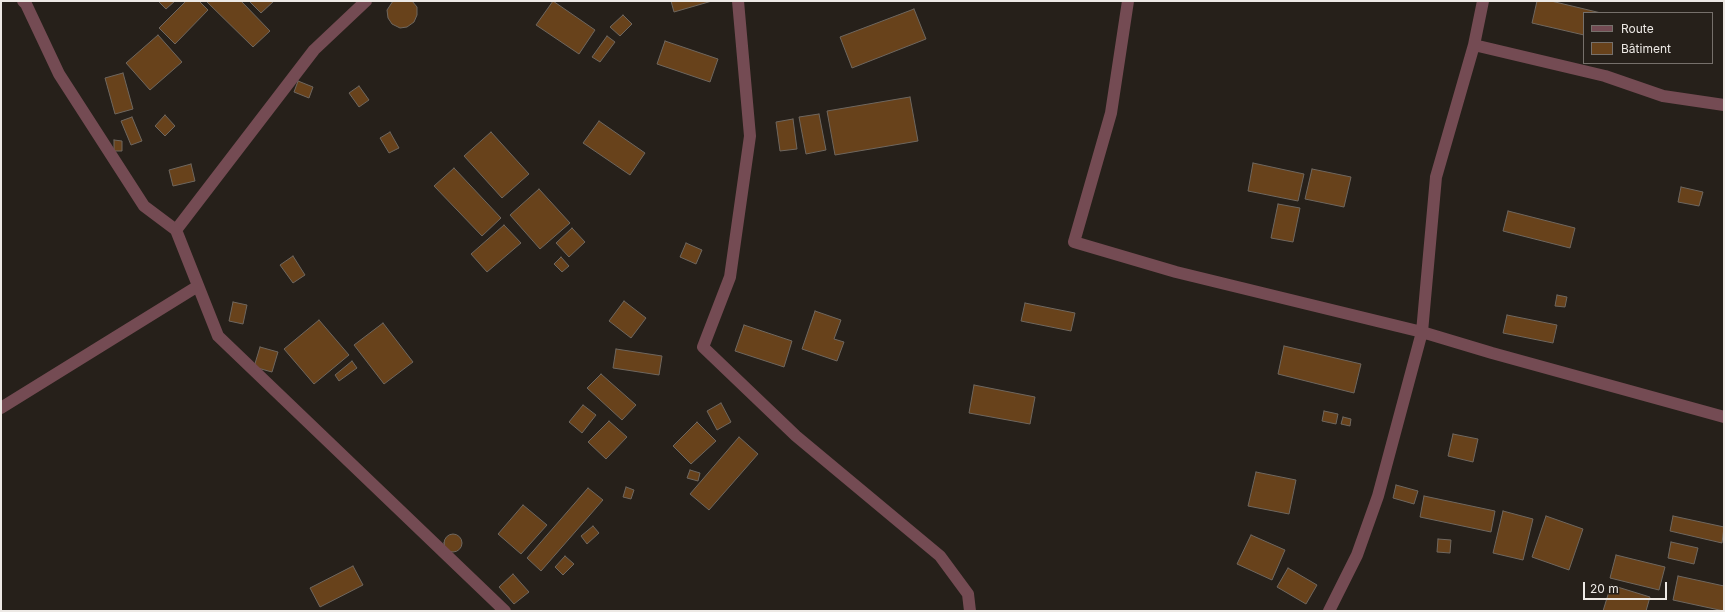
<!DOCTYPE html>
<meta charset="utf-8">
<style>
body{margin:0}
#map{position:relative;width:1725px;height:612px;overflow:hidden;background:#26201a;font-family:Inter,sans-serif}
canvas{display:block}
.frame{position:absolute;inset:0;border:2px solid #ede9e5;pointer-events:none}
.legend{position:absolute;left:1583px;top:12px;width:130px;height:52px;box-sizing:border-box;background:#26201a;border:1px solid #76706b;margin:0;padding:5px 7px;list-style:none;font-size:12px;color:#ede9e5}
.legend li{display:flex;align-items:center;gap:8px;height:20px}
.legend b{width:20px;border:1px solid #76706b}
.scale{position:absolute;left:1583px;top:582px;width:84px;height:18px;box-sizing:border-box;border:2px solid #ede9e5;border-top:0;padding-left:5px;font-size:12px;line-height:14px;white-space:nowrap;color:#ede9e5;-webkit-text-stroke:3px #26201a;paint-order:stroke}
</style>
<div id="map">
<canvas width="1725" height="612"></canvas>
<div class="frame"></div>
<ul class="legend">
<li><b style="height:5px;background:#744b53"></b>Route</li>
<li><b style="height:11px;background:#68421b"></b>Bâtiment</li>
</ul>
<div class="scale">20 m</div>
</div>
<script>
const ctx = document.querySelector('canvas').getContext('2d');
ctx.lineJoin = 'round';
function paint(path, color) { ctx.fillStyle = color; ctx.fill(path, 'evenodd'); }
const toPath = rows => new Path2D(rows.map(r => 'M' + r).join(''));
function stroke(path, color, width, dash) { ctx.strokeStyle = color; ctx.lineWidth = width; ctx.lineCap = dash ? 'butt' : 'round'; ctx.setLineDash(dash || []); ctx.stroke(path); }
const building = toPath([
 [158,1,175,1,166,9,158,1],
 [186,1,199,1,208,10,175,44,159,28,186,1],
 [206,1,241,1,270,31,253,47,206,1],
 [249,1,274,1,261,13,249,1],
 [393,1,412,1,417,7,417,15,414,22,407,27,400,28,392,24,388,18,387,10,393,1],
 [553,1,595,30,579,54,536,25,553,1],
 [671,1,712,1,674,12,671,1],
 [1537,1,1551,1,1601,13,1584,13,1584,35,1532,23,1537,1],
 [914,9,926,39,852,68,840,37,914,9],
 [623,15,632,24,620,36,610,27,623,15],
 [158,35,182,62,150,90,126,63,158,35],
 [607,36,615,42,600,62,592,57,607,36],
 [665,41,718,59,710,82,657,64,665,41],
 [123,73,133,109,115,114,105,78,123,73],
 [298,81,313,87,309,98,294,92,298,81],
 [359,86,369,100,359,107,349,93,359,86],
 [910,97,918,141,835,155,827,111,910,97],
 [819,114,826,150,806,154,799,117,819,114],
 [165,115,175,126,165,136,155,126,165,115],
 [132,117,142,141,131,145,121,121,132,117],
 [793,119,797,149,780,151,776,122,793,119],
 [599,121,645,153,630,175,583,143,599,121],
 [390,132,399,148,389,153,380,138,390,132],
 [491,132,529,174,502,198,464,156,491,132],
 [114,140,122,141,122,151,114,151,114,140],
 [1253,163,1304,174,1298,201,1248,191,1253,163],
 [191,164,195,181,173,186,169,170,191,164],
 [454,168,501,218,482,236,434,186,454,168],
 [1312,169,1351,177,1344,207,1305,199,1312,169],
 [1681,187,1703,192,1699,206,1678,202,1681,187],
 [539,189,570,223,540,249,510,215,539,189],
 [1278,204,1300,208,1293,242,1271,238,1278,204],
 [1508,211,1575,228,1570,248,1503,231,1508,211],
 [504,225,521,243,487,272,471,254,504,225],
 [572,228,585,242,569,257,556,243,572,228],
 [686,243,702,250,696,264,680,257,686,243],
 [293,256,305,275,293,283,280,265,293,256],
 [561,257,569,266,562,272,554,264,561,257],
 [1557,295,1567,297,1565,307,1555,306,1557,295],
 [624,301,646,318,631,338,609,321,624,301],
 [233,302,247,305,243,324,229,321,233,302],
 [1025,303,1075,313,1071,331,1021,321,1025,303],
 [815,311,841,320,834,339,844,342,837,361,802,349,815,311],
 [1507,315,1557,325,1553,343,1503,333,1507,315],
 [319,320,349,355,314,384,284,349,319,320],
 [383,323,413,362,384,384,354,345,383,323],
 [744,325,792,341,784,367,735,351,744,325],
 [1284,346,1361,364,1354,393,1278,374,1284,346],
 [260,347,278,352,272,372,254,367,260,347],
 [616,349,662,356,659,375,613,368,616,349],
 [352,361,357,368,339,381,335,375,352,361],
 [601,374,636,405,622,420,587,388,601,374],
 [974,385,1035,397,1030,424,969,413,974,385],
 [721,403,731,422,717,430,707,411,721,403],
 [583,405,596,415,582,433,569,422,583,405],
 [1324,411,1338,414,1336,424,1322,421,1324,411],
 [1343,417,1351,419,1350,426,1341,424,1343,417],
 [609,421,627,437,606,459,588,442,609,421],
 [697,422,716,441,691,464,673,446,697,422],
 [1453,434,1478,439,1473,462,1448,456,1453,434],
 [739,437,758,454,709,510,690,494,739,437],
 [690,470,700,473,698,481,687,478,690,470],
 [1256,472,1296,480,1289,514,1248,506,1256,472],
 [1396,485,1418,491,1414,504,1393,498,1396,485],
 [626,487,634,490,631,499,623,497,626,487],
 [588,488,603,500,541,571,527,558,588,488],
 [1424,496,1495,511,1491,532,1420,517,1424,496],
 [523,505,547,525,521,554,498,534,523,505],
 [1503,511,1533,519,1523,560,1493,553,1503,511],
 [1546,516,1583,529,1569,570,1532,557,1546,516],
 [1673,516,1724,527,1722,543,1670,531,1673,516],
 [593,526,599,533,587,544,581,536,593,526],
 '444 543a9 9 0 1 1 18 0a9 9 0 1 1-18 0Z',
 [1251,535,1285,550,1272,580,1237,564,1251,535],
 [1438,539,1451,540,1450,553,1437,552,1438,539],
 [1671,542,1698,548,1694,564,1668,558,1671,542],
 [1616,555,1665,567,1659,590,1610,578,1616,555],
 [565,556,574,564,563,575,555,567,565,556],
 [353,566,363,585,320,607,310,588,353,566],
 [1288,568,1317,585,1306,604,1277,587,1288,568],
 [513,574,529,592,514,604,499,587,513,574],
 [1678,576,1724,586,1724,611,1673,600,1678,576],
 [1611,585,1650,597,1646,611,1603,611,1611,585]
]);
const minor = toPath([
 [23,1,26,4,59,74,144,206,176,230,218,336,505,611],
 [738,1,750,136,730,277,703,347,796,436,940,556,968,594,970,611],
 [1128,1,1111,113,1074,242,1176,272,1422,332,1492,353,1724,417],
 [1474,45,1605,76,1663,96,1724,105],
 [176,230,314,50,366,1],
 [1,408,198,286],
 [1329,611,1357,555,1378,496,1422,332,1436,177,1474,45,1483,1]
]);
paint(building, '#68421b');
stroke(building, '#6f675f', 1);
stroke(minor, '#744b53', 12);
</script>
